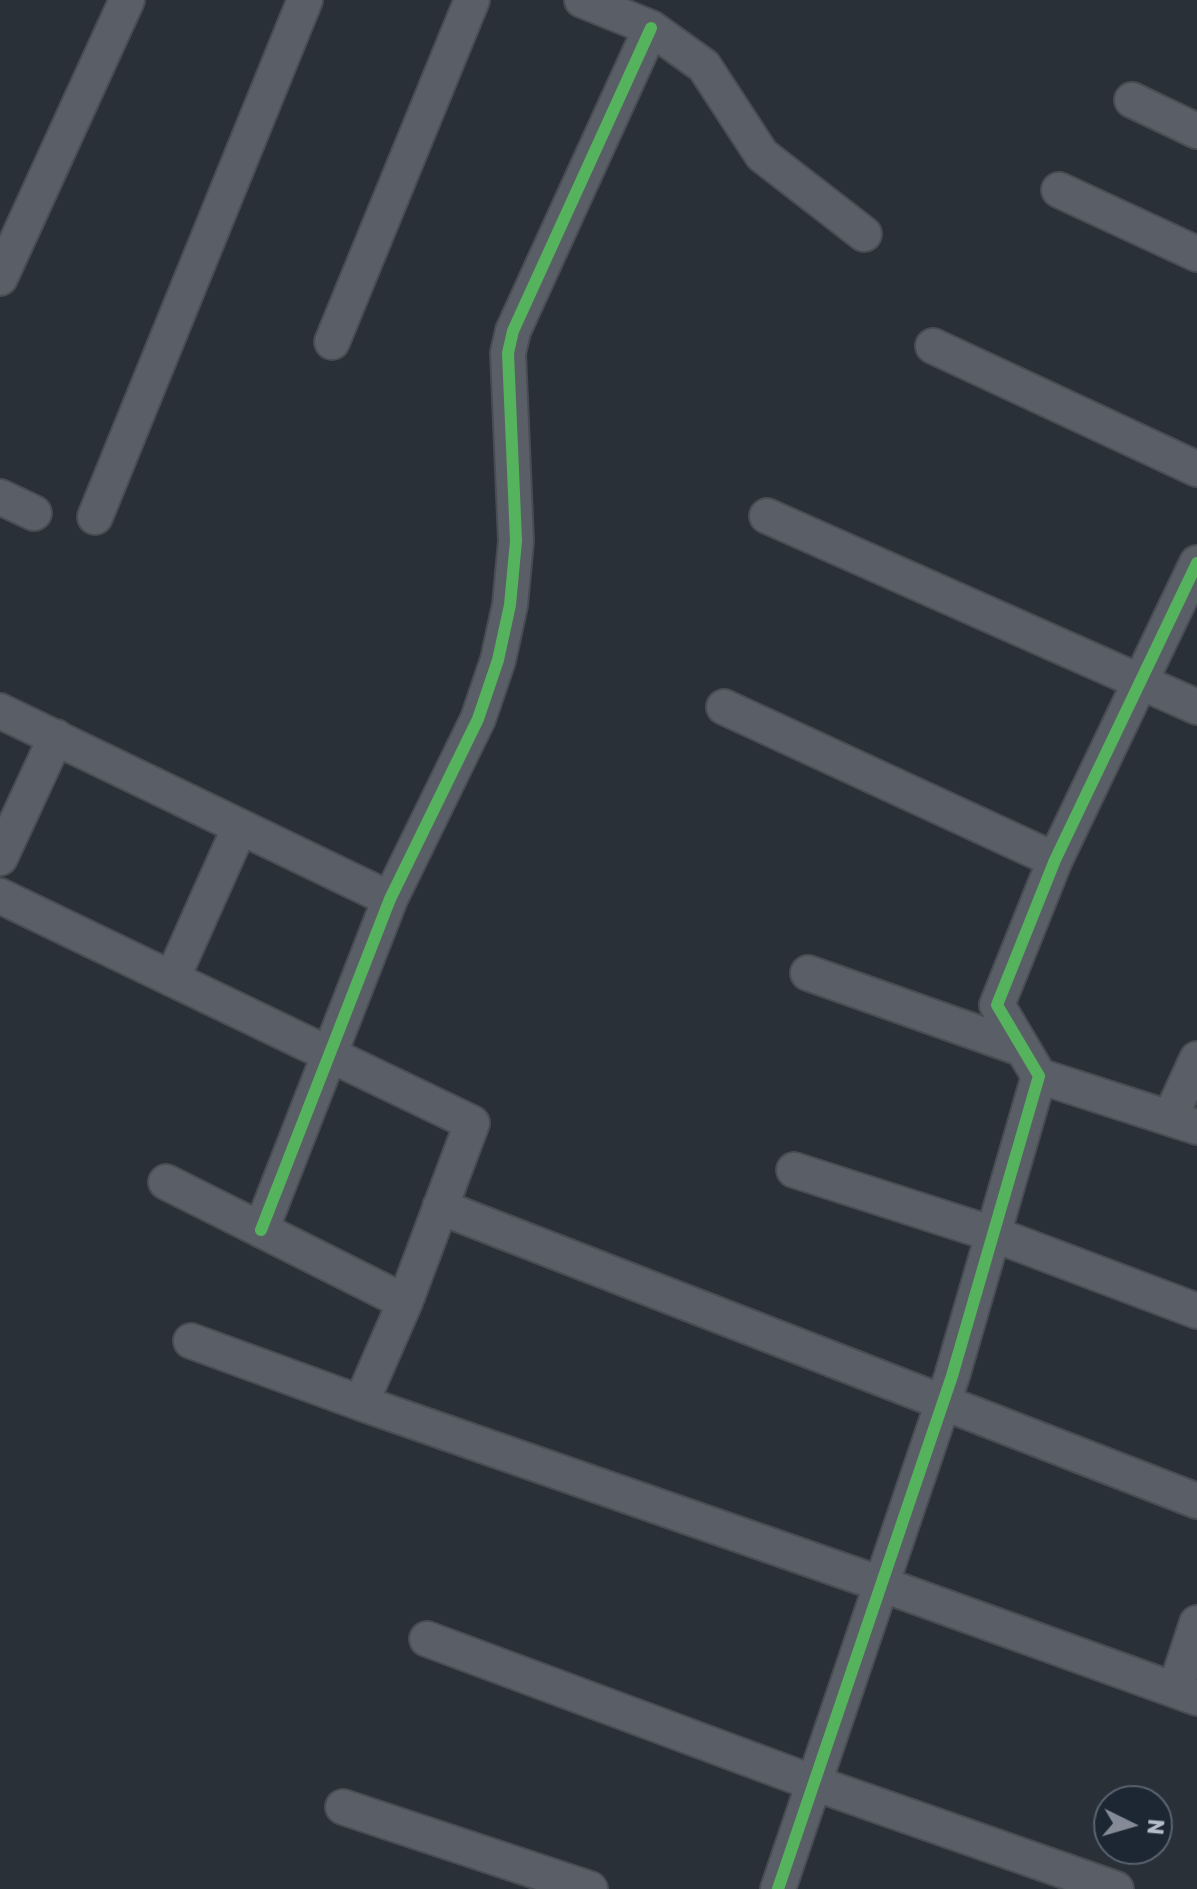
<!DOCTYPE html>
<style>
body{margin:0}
#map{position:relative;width:1197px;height:1889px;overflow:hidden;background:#2a3038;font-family:Rubik,sans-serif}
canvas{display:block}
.north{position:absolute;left:1093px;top:1785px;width:80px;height:80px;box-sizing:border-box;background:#1d2633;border:2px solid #59626f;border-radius:50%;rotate:95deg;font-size:22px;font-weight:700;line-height:32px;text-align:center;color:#b4bcc9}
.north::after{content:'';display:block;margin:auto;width:28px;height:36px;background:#848b96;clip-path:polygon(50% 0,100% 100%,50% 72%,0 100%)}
</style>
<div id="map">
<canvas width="1197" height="1889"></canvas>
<div class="north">N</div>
</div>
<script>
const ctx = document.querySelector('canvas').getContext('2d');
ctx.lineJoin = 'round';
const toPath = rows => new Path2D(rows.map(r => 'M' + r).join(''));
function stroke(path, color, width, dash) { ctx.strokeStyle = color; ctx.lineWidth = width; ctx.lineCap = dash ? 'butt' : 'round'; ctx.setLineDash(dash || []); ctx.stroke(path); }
const minor = toPath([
 [582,0,651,28,704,66,762,155,864,234],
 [1132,100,1197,131],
 [1059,190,1197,254],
 [0,278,127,0],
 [332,342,472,0],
 [933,346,1197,469],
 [0,497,34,513],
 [767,516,1197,707],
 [95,517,305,0],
 [724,707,1055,860],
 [0,711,390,899],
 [0,858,56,737],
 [0,896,472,1123,405,1302],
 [808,973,1023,1049],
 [172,979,239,829],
 [1039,1076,1197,1127],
 [1170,1118,1197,1059],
 [794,1170,993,1234,1197,1311],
 [166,1182,405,1302,361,1403,881,1584,1197,1698],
 [440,1207,1197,1501],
 [261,1230,390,899,478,719,498,660,510,605,516,541,508,353,513,331,651,28],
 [191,1341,361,1403],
 [427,1639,814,1783,1116,1889],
 [1175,1690,1197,1623],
 [343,1807,590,1889],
 [778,1889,952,1376,1039,1076,997,1005,1055,860,1197,563]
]);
const cycleway = toPath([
 [261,1230,390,899,478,719,498,660,510,605,516,541,508,353,513,331,651,28],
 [778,1889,952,1376,1039,1076,997,1005,1055,860,1197,563]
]);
stroke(minor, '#484c53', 38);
stroke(minor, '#5a5e66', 34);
stroke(cycleway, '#56b35d', 12);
</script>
